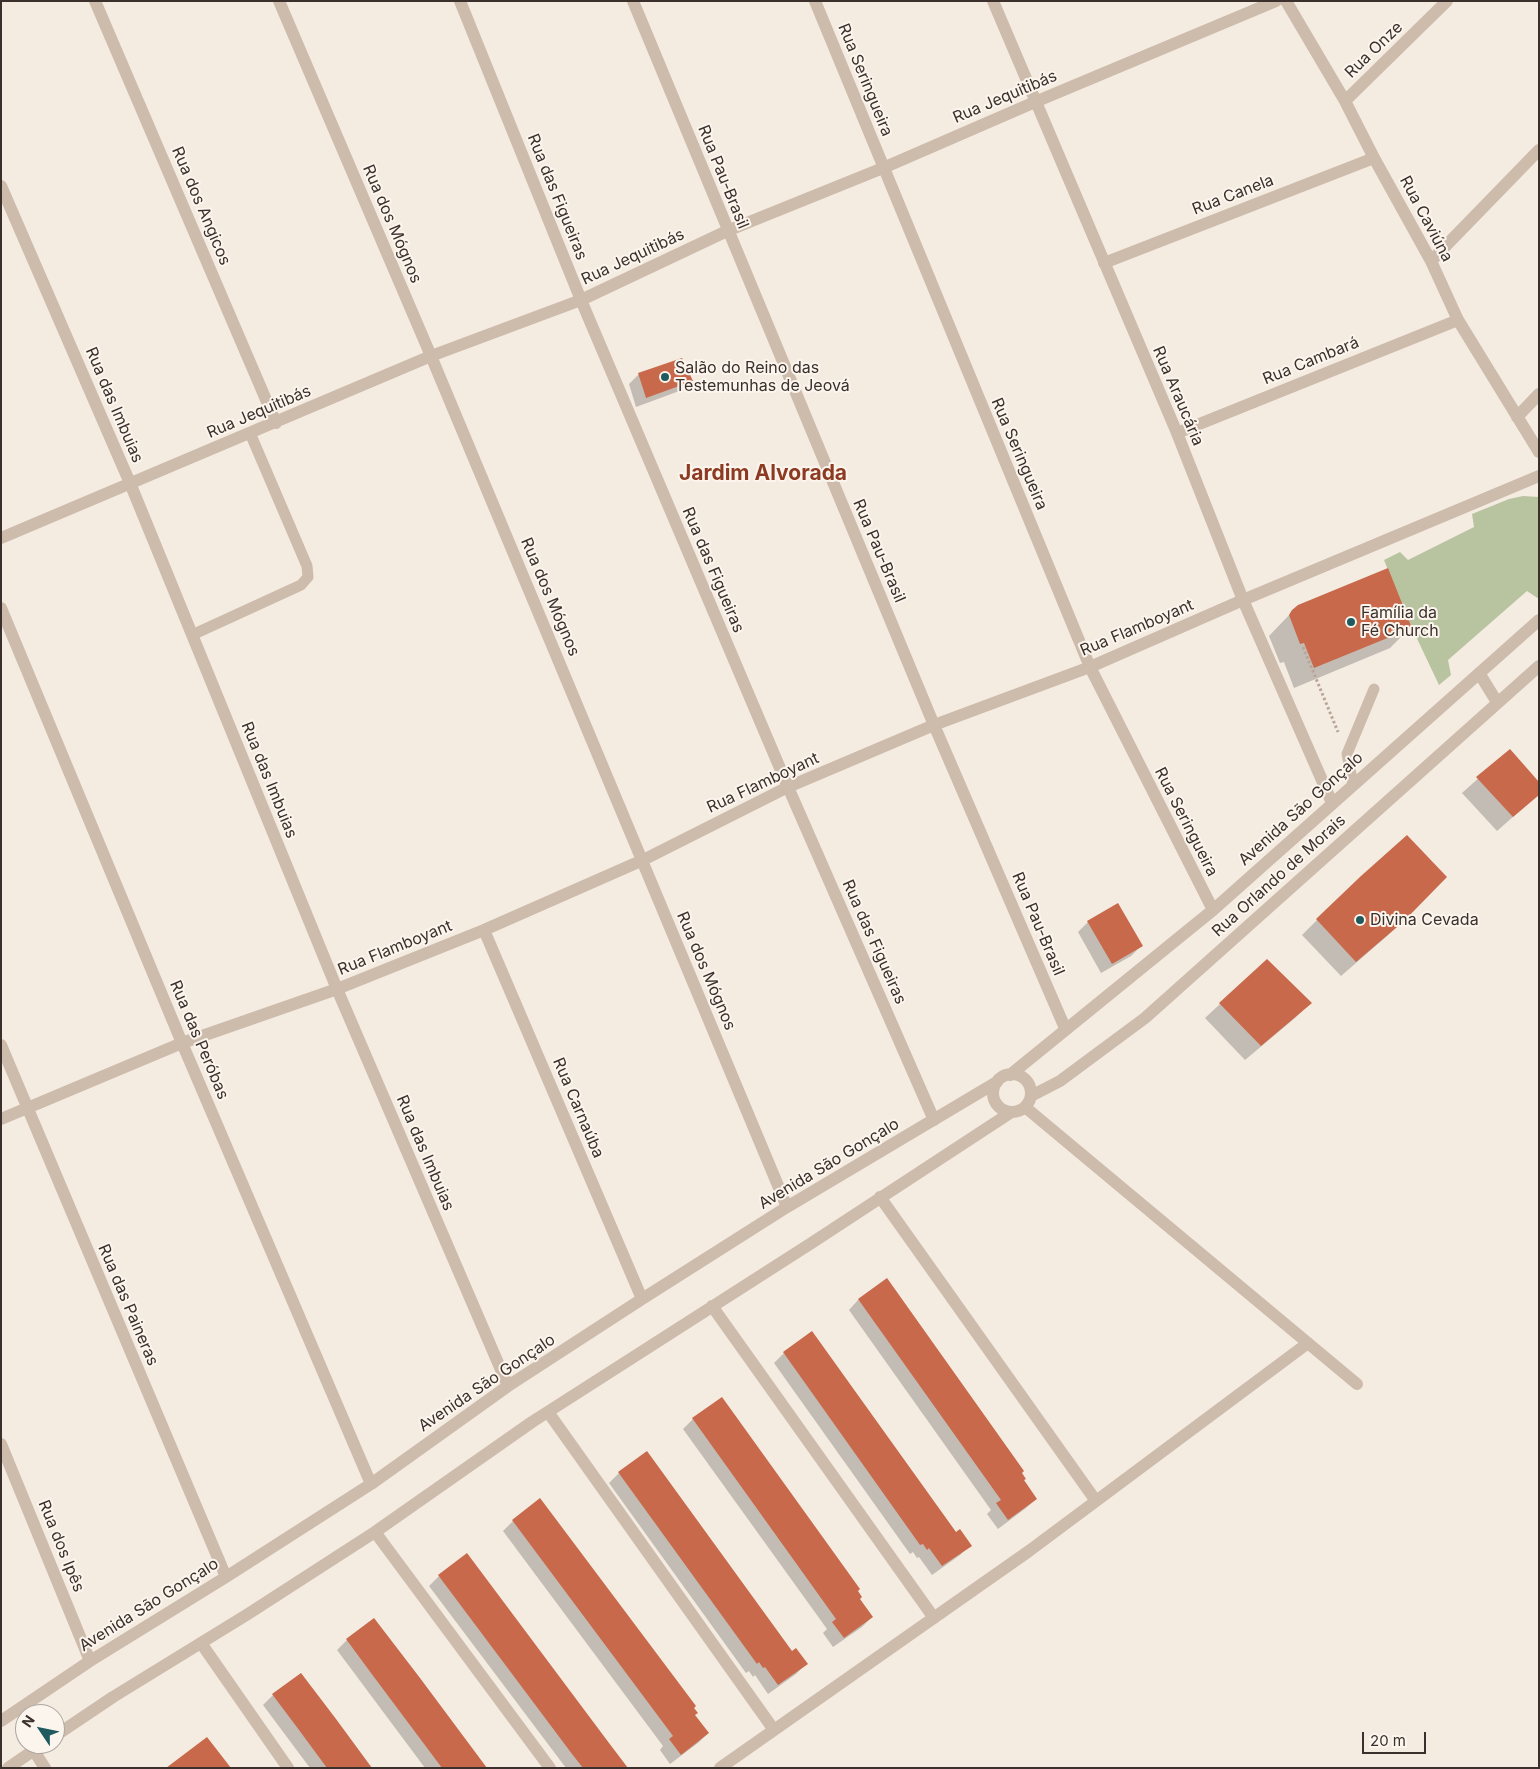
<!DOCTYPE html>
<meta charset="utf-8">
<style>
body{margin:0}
#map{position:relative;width:1540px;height:1769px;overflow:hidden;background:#f4ebe1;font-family:Inter,sans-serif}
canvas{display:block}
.frame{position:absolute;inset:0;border:2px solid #3b302b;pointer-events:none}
.north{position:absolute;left:15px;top:1704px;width:50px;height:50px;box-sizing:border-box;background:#fbf5ee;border:1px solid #aea6a0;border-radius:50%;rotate:304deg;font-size:14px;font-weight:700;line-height:20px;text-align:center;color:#3b302b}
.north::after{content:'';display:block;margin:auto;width:18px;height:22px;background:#1f5a5e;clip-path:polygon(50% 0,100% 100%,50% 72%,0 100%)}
.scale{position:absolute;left:1362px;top:1732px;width:64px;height:22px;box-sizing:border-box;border:2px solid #3b302b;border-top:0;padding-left:6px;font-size:15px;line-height:18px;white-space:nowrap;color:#3b302b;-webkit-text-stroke:4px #fbf5ee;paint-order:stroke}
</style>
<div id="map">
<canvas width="1540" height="1769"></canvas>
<div class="frame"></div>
<div class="north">N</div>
<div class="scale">20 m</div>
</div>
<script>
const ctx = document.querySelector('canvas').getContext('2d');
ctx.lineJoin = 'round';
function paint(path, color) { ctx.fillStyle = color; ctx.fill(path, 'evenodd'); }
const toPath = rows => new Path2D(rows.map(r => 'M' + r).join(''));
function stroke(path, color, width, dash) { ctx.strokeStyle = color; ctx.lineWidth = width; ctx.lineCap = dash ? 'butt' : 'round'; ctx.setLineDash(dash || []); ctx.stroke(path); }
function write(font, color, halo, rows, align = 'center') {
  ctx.font = font + ' Inter,sans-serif'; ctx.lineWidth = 4; ctx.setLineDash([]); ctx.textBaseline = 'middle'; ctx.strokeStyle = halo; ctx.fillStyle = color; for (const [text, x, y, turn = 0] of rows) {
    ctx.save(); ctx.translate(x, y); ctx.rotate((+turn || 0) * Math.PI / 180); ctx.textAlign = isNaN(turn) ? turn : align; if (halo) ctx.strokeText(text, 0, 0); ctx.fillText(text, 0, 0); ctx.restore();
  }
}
const green = toPath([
 [1523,496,1539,497,1539,599,1527,591,1448,660,1451,675,1439,685,1412,628,1384,560,1400,552,1408,560,1474,527,1472,514,1509,499]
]);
const shadow = toPath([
 [639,374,692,381,682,390,636,407,629,384],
 [1293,611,1410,628,1390,648,1294,688,1284,662,1280,663,1269,636],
 [1510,750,1539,794,1497,831,1462,793],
 [1446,877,1387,936,1341,976,1302,935,1317,920],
 [1088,922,1141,946,1131,956,1101,973,1078,932],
 [1310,1003,1295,1018,1245,1060,1205,1018,1220,1004],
 [887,1280,1021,1473,1023,1480,1036,1499,1026,1508,998,1529,987,1514,991,1510,849,1310,858,1300],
 [784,1353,956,1534,970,1545,960,1555,932,1575,919,1557,917,1558,913,1552,910,1554,774,1363],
 [693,1419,856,1592,858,1599,872,1617,862,1627,833,1647,823,1633,827,1629,683,1429],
 [619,1473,791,1653,806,1664,796,1674,768,1694,755,1675,753,1677,749,1671,746,1673,609,1483],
 [513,1521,692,1708,694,1715,708,1733,698,1743,670,1764,660,1750,663,1746,503,1531],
 [439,1576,626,1768,566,1768,429,1586],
 [374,1619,485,1768,425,1768,337,1650,347,1640],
 [273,1695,371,1768,310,1768,263,1705]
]);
const building = toPath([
 [682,358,693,381,646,398,638,373],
 [1388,568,1412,628,1314,668,1304,643,1300,644,1289,615,1292,610,1298,605],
 [1510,749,1539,782,1539,795,1513,817,1476,777],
 [1407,835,1447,877,1403,922,1356,962,1316,919,1361,876],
 [1118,903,1143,946,1112,964,1087,921],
 [1267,959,1312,1003,1261,1046,1219,1003],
 [887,1278,1024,1471,1022,1473,1026,1479,1024,1480,1037,1499,1008,1520,996,1503,1001,1500,858,1299],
 [812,1331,956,1532,960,1529,972,1546,942,1566,929,1548,927,1550,923,1544,920,1545,783,1352],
 [722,1397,860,1589,858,1591,862,1597,860,1599,873,1617,844,1638,832,1622,836,1619,692,1418],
 [647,1451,792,1651,796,1648,808,1664,778,1685,765,1667,763,1668,759,1662,757,1664,618,1472],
 [540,1498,696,1706,694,1708,698,1713,695,1715,709,1733,681,1755,669,1739,673,1736,512,1520],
 [467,1553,609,1743,628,1768,583,1768,572,1754,438,1575],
 [374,1618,420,1678,487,1768,442,1768,371,1673,346,1639],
 [301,1673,336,1719,372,1768,327,1768,299,1730,272,1694],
 [207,1737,231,1768,166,1768]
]);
const path = toPath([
 [1303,647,1338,732]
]);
const lane = toPath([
 [192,635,301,585,308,577,307,566,250,433],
 [1353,784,1347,754,1374,689]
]);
const street = toPath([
 [95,1,276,423],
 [279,1,431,356,787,1207],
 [460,1,581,300,788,787,934,1120],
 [633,1,934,725,1065,1028],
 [815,1,1090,667,1213,910],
 [993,1,1177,433,1243,600,1332,803],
 [1286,1,1345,101,1374,158,1431,261,1458,320,1539,452],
 [1345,101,1447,1],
 [1,186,130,483,337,989,508,1386],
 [1431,261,1539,150],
 [1104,263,1374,158],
 [1517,417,1539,394],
 [1177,433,1458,320],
 [1,538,431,356,581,300,727,231,883,168,1035,102,1276,1],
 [1,608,182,1043,371,1484],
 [1479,673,1497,702],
 [484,930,642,1299],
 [1,1045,226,1577],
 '993 1093a19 19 0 1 1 38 0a19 19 0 1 1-38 0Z',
 [1010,1075,1213,910,1539,620],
 [1031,1096,1060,1081,1145,1018,1539,666],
 [1025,1107,1357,1384],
 [1,1119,182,1043,337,989,484,930,643,860,788,787,934,725,1090,667,1243,600,1539,476],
 [880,1197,1096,1501],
 [712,1306,934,1618],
 [548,1412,774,1730],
 [1,1444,90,1661],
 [375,1532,550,1768],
 [201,1643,288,1768],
 [1,1721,90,1661,226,1577,371,1484,508,1386,642,1299,787,1207,997,1082],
 [55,1736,113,1697,248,1614,375,1532,532,1422,810,1244,1010,1113],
 [34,1751,45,1768],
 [8,1768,43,1744],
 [720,1768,1029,1551,1308,1343]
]);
const markers = [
 [665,377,5,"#1f5a5e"],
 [1351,622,5,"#1f5a5e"],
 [1360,920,5,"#1f5a5e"]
];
const streetNames = [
 ["Rua Onze",1374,50,-44],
 ["Rua Seringueira",865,80,68],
 ["Rua Jequitibás",1005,97,-23],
 ["Rua Pau-Brasil",723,177,68],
 ["Rua Canela",1233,195,-21],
 ["Rua das Figueiras",557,197,68],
 ["Rua dos Angicos",201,206,67],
 ["Rua Caviúna",1426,219,62],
 ["Rua dos Mógnos",392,224,67],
 ["Rua Jequitibás",633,257,-25],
 ["Rua Cambará",1311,361,-22],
 ["Rua Araucária",1178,396,67],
 ["Rua das Imbuias",114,405,67],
 ["Rua Jequitibás",259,412,-23],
 ["Rua Seringueira",1019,454,67],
 ["Rua Pau-Brasil",879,551,67],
 ["Rua das Figueiras",713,570,67],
 ["Rua dos Mógnos",550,597,67],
 ["Rua Flamboyant",1137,628,-23],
 ["Rua das Imbuias",269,780,68],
 ["Rua Flamboyant",763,783,-25],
 ["Avenida São Gonçalo",1301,809,-42],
 ["Rua Seringueira",1186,822,63],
 ["Rua Orlando de Morais",1279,876,-42],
 ["Rua Pau-Brasil",1038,924,67],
 ["Rua das Figueiras",874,942,66],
 ["Rua Flamboyant",395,948,-22],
 ["Rua dos Mógnos",706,971,67],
 ["Rua das Peróbas",199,1040,67],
 ["Rua Carnaúba",578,1108,67],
 ["Rua das Imbuias",425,1153,67],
 ["Avenida São Gonçalo",829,1164,-31],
 ["Rua das Paineras",128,1305,67],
 ["Avenida São Gonçalo",487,1383,-34],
 ["Rua dos Ipês",61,1546,68],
 ["Avenida São Gonçalo",149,1605,-32]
];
const poiNames = [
 ["Salão do Reino das",675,368],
 ["Testemunhas de Jeová",675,386],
 ["Família da",1361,613],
 ["Fé Church",1361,631],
 ["Divina Cevada",1370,920]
];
const districtNames = [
 ["Jardim Alvorada",763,474]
];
paint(green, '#b8c4a0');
paint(shadow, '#0003');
paint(building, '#c8694b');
stroke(path, '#b9a596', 3, [2.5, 2.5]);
stroke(lane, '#cdbbac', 11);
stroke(street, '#cdbbac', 12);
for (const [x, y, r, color] of markers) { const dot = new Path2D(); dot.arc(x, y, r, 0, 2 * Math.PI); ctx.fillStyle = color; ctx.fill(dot); stroke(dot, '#fbf5ee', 2); }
write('16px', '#3b302b', '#fbf5ee', streetNames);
write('16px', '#3b302b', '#fbf5ee', poiNames, 'left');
write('bold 21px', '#8c3b22', '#fbf5ee', districtNames);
</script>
